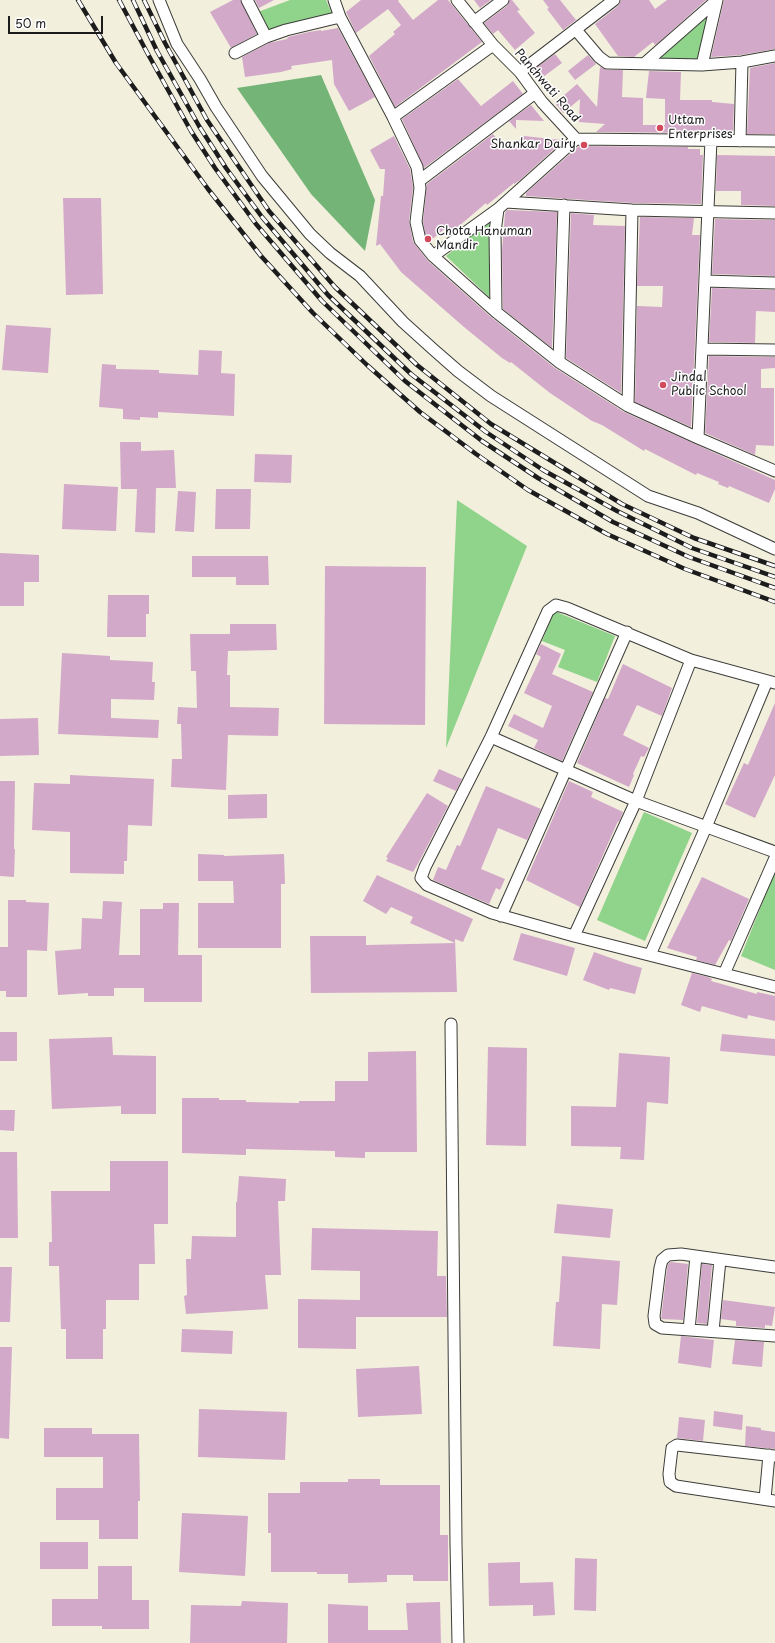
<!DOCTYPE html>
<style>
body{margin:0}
#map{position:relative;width:775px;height:1643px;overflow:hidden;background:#f2efdd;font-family:"Playpen Sans",sans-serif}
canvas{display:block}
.scale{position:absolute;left:8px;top:16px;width:95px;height:18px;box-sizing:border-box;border:2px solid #1c1c1c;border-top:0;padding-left:5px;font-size:12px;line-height:14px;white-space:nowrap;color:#1c1c1c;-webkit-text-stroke:3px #fff;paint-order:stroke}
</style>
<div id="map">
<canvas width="775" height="1643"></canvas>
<div class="scale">50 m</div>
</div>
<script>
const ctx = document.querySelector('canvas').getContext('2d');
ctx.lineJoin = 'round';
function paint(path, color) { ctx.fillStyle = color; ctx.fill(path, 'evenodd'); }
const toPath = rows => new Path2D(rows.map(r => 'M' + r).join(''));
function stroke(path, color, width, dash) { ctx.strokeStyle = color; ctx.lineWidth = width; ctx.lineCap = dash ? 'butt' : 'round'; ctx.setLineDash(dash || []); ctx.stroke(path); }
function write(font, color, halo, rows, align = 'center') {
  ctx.font = font + ' "Playpen Sans",sans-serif'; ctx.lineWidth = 3; ctx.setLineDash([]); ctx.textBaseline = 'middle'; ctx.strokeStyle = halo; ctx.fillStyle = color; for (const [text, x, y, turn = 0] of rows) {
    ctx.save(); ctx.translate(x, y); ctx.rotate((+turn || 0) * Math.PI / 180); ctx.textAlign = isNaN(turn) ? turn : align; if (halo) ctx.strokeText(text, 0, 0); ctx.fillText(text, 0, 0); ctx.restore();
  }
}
const green = toPath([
 [290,0,326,0,332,14,267,34,258,12],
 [717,0,702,65,644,64],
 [492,218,492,300,446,256],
 [457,500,527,546,446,748],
 [554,611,615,636,597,682,558,667,565,650,542,641],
 [644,812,692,833,645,941,597,920],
 [775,871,775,970,741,956]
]);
const forest = toPath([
 [321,75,375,200,365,251,311,194,237,88]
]);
const building = toPath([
 [233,0,240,0,257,34,231,48,210,12],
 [255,0,274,0,259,8],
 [361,0,399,0,398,1,413,20,438,0,448,0,482,42,395,107,369,56,395,34,393,32,401,25,388,9,356,33,346,12],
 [474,0,491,0,480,8],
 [510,0,512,0,520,10,517,11,535,33,515,50,498,30,493,34,484,23,507,6],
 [543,0,560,0,576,20,563,30,547,9,549,8],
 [621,0,649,0,655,9,667,0,706,0,658,43,655,45,653,42,634,57,618,56,595,24,618,6],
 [724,0,775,0,775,49,741,55,711,57],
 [338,28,375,97,349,111,334,84,332,60,291,66,292,69,281,72,245,77,242,57,269,43,287,39,288,37,309,32,321,30,321,31],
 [555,54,562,63,539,80,532,71],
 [588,55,596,64,575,80,568,71],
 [775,63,775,134,747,134,750,68],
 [600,67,607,70,623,70,622,97,643,98,643,125,665,125,665,99,646,98,649,71,681,72,680,100,712,100,712,102,734,104,733,133,713,133,712,130,689,131,689,133,596,132,605,124,579,122,580,99,563,113,555,103,577,84,597,107],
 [458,79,481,106,513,81,523,94,424,168,402,119],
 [531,105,544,121,516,120,516,129,509,121],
 [493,134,506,150,524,136,561,140,563,141,520,180,514,184,514,183,487,205,486,203,459,226,450,232,447,227,430,241,426,237,423,222,427,184],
 [394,136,410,169,413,188,409,221,413,242,428,261,491,317,555,368,624,412,775,480,775,489,769,503,729,486,728,488,718,484,719,482,697,473,696,475,645,449,644,451,602,425,592,421,550,393,511,362,510,363,502,358,464,327,401,272,380,244,376,246,381,196,383,196,385,169,380,169,370,150],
 [579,146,688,147,688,149,700,149,700,155,703,155,701,204,632,203,526,196,526,193],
 [717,155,775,156,775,206,741,205,741,191,716,191],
 [63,198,101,198,103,294,66,295],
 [507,210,557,212,552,348,503,309,502,251,505,213],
 [571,213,594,215,593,225,625,226,621,393,566,358],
 [640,217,694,218,692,235,700,235,691,427,635,402,637,306,662,307,663,286,637,286],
 [715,219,775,220,775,276,712,274],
 [712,288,775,290,775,312,756,311,755,343,709,342],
 [6,325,51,328,48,373,2,370],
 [199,350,222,351,221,373,235,374,234,416,158,412,158,418,140,417,140,420,123,419,123,409,99,407,102,364,116,365,116,369,159,370,159,373,198,375],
 [709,356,775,357,775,368,761,369,761,388,774,388,774,446,756,445,755,455,705,433],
 [120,442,141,442,141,451,174,450,176,488,156,488,155,533,135,532,137,489,121,489],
 [255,454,292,455,291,483,254,482],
 [64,484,118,487,116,531,62,529],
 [216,489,251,489,250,529,215,529],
 [178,491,196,492,194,532,175,531],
 [0,553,39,555,39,582,24,582,24,606,0,606],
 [192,556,268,556,269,585,236,585,236,577,192,577],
 [325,566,426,567,425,725,324,724],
 [108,595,149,595,149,614,146,614,146,637,107,637],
 [230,624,276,624,277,650,228,651,227,675,230,675,230,707,279,708,278,736,228,735,226,790,171,787,172,759,182,759,181,724,177,724,178,707,197,708,196,671,191,671,190,634,230,634],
 [541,644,561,654,552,674,593,692,562,761,534,748,538,740,508,726,514,714,543,728,552,706,524,693,541,657,536,654],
 [62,653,110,656,110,660,153,662,152,682,155,682,154,700,111,699,111,718,159,720,158,738,58,734],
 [623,664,672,688,662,716,637,705,623,735,649,748,644,757,641,756,633,774,634,775,629,787,577,763,605,698,608,699],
 [775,703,775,775,755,818,725,804,744,763,748,765],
 [38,718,39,755,0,756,0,719],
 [439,769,462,779,456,791,433,781],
 [70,775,154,779,152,826,128,825,127,861,124,861,124,874,70,873,70,832,32,830,34,783,70,784],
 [0,781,15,781,14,849,15,849,14,877,0,876],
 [569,781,593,792,591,797,623,812,619,822,618,821,580,907,526,880],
 [486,786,541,809,527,840,498,828,481,869,505,879,500,890,496,888,489,904,433,880,438,867,446,870,457,845,460,846],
 [427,793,448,806,419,862,413,872,386,861,388,858,386,857],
 [267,794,267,818,228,819,228,795],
 [198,854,224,855,224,856,284,854,285,884,281,884,281,948,198,948,198,903,234,903,233,881,198,881],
 [377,875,473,919,463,942,455,939,457,992,311,993,310,936,366,936,366,945,455,943,410,923,413,917,391,907,386,914,363,901],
 [702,877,749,899,731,941,729,940,715,965,696,960,697,957,667,948],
 [8,900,26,900,26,902,49,903,47,951,27,950,27,997,6,997,6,991,0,991,0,947,8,947],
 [103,901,122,902,119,955,140,955,140,909,163,909,163,903,179,903,178,955,202,955,202,1002,144,1002,144,988,114,988,114,996,88,996,88,993,58,995,55,951,81,949,82,918,102,919],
 [521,933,575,948,567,976,513,960],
 [594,952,625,963,642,968,635,994,610,988,609,990,583,980],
 [692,973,708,977,712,979,711,981,757,994,757,992,775,996,775,1021,748,1015,747,1019,702,1006,700,1012,681,1005],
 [0,1032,17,1032,17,1061,0,1061],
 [722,1034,775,1039,775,1056,720,1051],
 [112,1037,113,1055,156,1056,156,1114,121,1114,121,1106,52,1109,49,1039],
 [488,1047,527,1048,526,1146,486,1145],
 [416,1051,417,1152,365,1152,365,1158,335,1157,335,1151,246,1149,246,1155,182,1153,182,1098,219,1098,219,1100,246,1100,246,1102,299,1103,299,1101,335,1101,335,1081,368,1081,368,1052],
 [619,1053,670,1057,668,1104,647,1102,644,1160,620,1159,621,1147,571,1146,571,1106,616,1107],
 [0,1110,15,1110,14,1131,0,1130],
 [0,1152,17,1152,18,1238,0,1238],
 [110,1161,168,1161,168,1224,154,1224,155,1264,139,1264,139,1300,106,1300,106,1329,103,1329,103,1359,66,1359,66,1329,61,1329,59,1266,49,1266,49,1242,52,1242,51,1191,110,1191],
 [239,1176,286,1179,285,1201,278,1201,281,1275,265,1275,268,1309,186,1314,184,1296,187,1295,186,1259,191,1259,192,1236,236,1237,236,1202,237,1202],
 [557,1204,613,1209,610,1238,554,1233],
 [312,1228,438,1231,437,1276,446,1276,447,1317,356,1317,356,1349,298,1348,298,1299,360,1300,360,1271,311,1270],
 [562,1256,620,1261,617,1305,602,1304,600,1349,553,1346,556,1302,559,1302],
 [671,1262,688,1264,683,1322,683,1320,661,1319,667,1269,668,1264],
 [702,1264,712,1265,707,1324,697,1323],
 [0,1267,12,1267,10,1322,0,1322],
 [723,1300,775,1307,772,1326,765,1325,765,1328,736,1326,736,1321,721,1319],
 [182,1329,233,1331,232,1354,181,1352],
 [681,1336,714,1340,711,1368,678,1363],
 [735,1340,764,1342,762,1367,732,1364],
 [0,1347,12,1347,9,1439,0,1438],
 [419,1366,422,1414,358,1417,356,1369],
 [199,1409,287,1412,285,1460,198,1457],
 [714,1411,743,1415,742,1430,713,1426],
 [679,1417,705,1420,703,1441,677,1438],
 [746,1426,761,1428,761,1430,775,1432,775,1449,745,1446],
 [44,1428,92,1428,92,1434,139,1434,140,1501,138,1501,138,1539,99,1539,99,1520,56,1520,56,1488,103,1488,103,1457,44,1457],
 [348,1479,380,1479,380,1485,440,1485,440,1535,448,1535,448,1581,413,1581,413,1575,387,1575,387,1582,348,1583,348,1574,317,1574,317,1572,271,1572,271,1533,268,1533,268,1493,300,1493,300,1482,348,1482],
 [182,1513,248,1516,245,1576,179,1572],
 [40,1542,88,1542,88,1569,40,1569],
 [575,1558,597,1559,596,1611,574,1610],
 [520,1562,520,1583,553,1582,555,1615,533,1616,533,1605,489,1606,488,1563],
 [98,1566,132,1566,132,1600,149,1600,149,1629,102,1629,102,1626,52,1626,52,1599,98,1599],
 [242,1601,288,1603,287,1643,190,1643,191,1605,241,1606],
 [440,1602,441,1643,328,1643,328,1604,368,1606,368,1630,408,1630,406,1603]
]);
const street = toPath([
 [159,0,177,44,200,79,216,107,262,176,310,234,330,253,360,276,403,322,434,350,458,371,491,396,648,496,698,513,775,549],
 [247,0,266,37],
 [334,0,340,17],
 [474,22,503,0],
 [576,30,599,57,607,63,702,65,742,62,775,56],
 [235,53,266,37,286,30,340,17,393,117,417,167,420,188,416,222,420,240,433,256,496,312,559,362,628,406,698,438,775,471],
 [644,64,717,0],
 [702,65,717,0],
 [520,72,614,0],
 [393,117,493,45],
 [576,139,775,141],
 [740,141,742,62],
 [419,181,535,93],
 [506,202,632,210,775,213],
 [433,256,498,209,576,139,542,102,520,72,493,45,457,0],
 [705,281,775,283],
 [496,312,495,232,498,209],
 [702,349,775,350],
 [559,362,564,205],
 [628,406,632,210],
 [698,438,711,140],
 [775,683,691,660,567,608,556,605,548,611,491,737,425,867,421,878,427,885,492,913,574,936,775,987],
 [491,737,636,801,775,852],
 [501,916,627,632],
 [574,936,636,801,691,660],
 [650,955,706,827,767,681],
 [724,974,775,858],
 [451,1024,456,1543,458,1643],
 [775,1267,681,1254,668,1255,662,1260,660,1268,654,1316,655,1324,662,1328,775,1336],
 [689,1330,696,1256],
 [713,1331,720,1260],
 [775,1456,677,1445,672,1448,669,1474,670,1482,676,1486,775,1501],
 [765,1499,769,1455]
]);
const rail = toPath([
 [78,0,116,63,208,189,261,256,313,313,367,365,420,412,476,454,528,490,607,534,685,569,775,602],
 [119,0,149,56,191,131,215,168,256,224,322,301,405,381,482,441,538,478,613,522,689,557,775,588],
 [133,0,157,51,199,126,226,168,262,217,328,295,411,374,486,432,543,470,617,511,692,548,775,577],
 [144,0,165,43,207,120,269,211,335,287,417,365,491,424,622,504,694,538,775,566]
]);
const markers = [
 [660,128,4,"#d1495b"],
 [584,145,4,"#d1495b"],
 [428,239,4,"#d1495b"],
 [663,385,4,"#d1495b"]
];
const streetNames = [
 ["Panchwati Road",547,86,49]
];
const poiNames = [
 ["Uttam",668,121],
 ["Enterprises",668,135],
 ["Shankar Dairy",576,145,"right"],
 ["Chota Hanuman",436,232],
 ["Mandir",436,246],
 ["Jindal",671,378],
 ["Public School",671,392]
];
paint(green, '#90d38b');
paint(forest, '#74b577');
paint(building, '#d3a9c9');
stroke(street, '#3c3c39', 13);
stroke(street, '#fff', 11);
stroke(rail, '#1c1c1c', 4.5);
stroke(rail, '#fff', 3, [9]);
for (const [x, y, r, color] of markers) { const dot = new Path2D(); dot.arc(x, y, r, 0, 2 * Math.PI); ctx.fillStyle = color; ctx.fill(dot); stroke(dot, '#fff', 1.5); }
write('12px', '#1c1c1c', '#fff', streetNames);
write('12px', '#1c1c1c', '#fff', poiNames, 'left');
</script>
